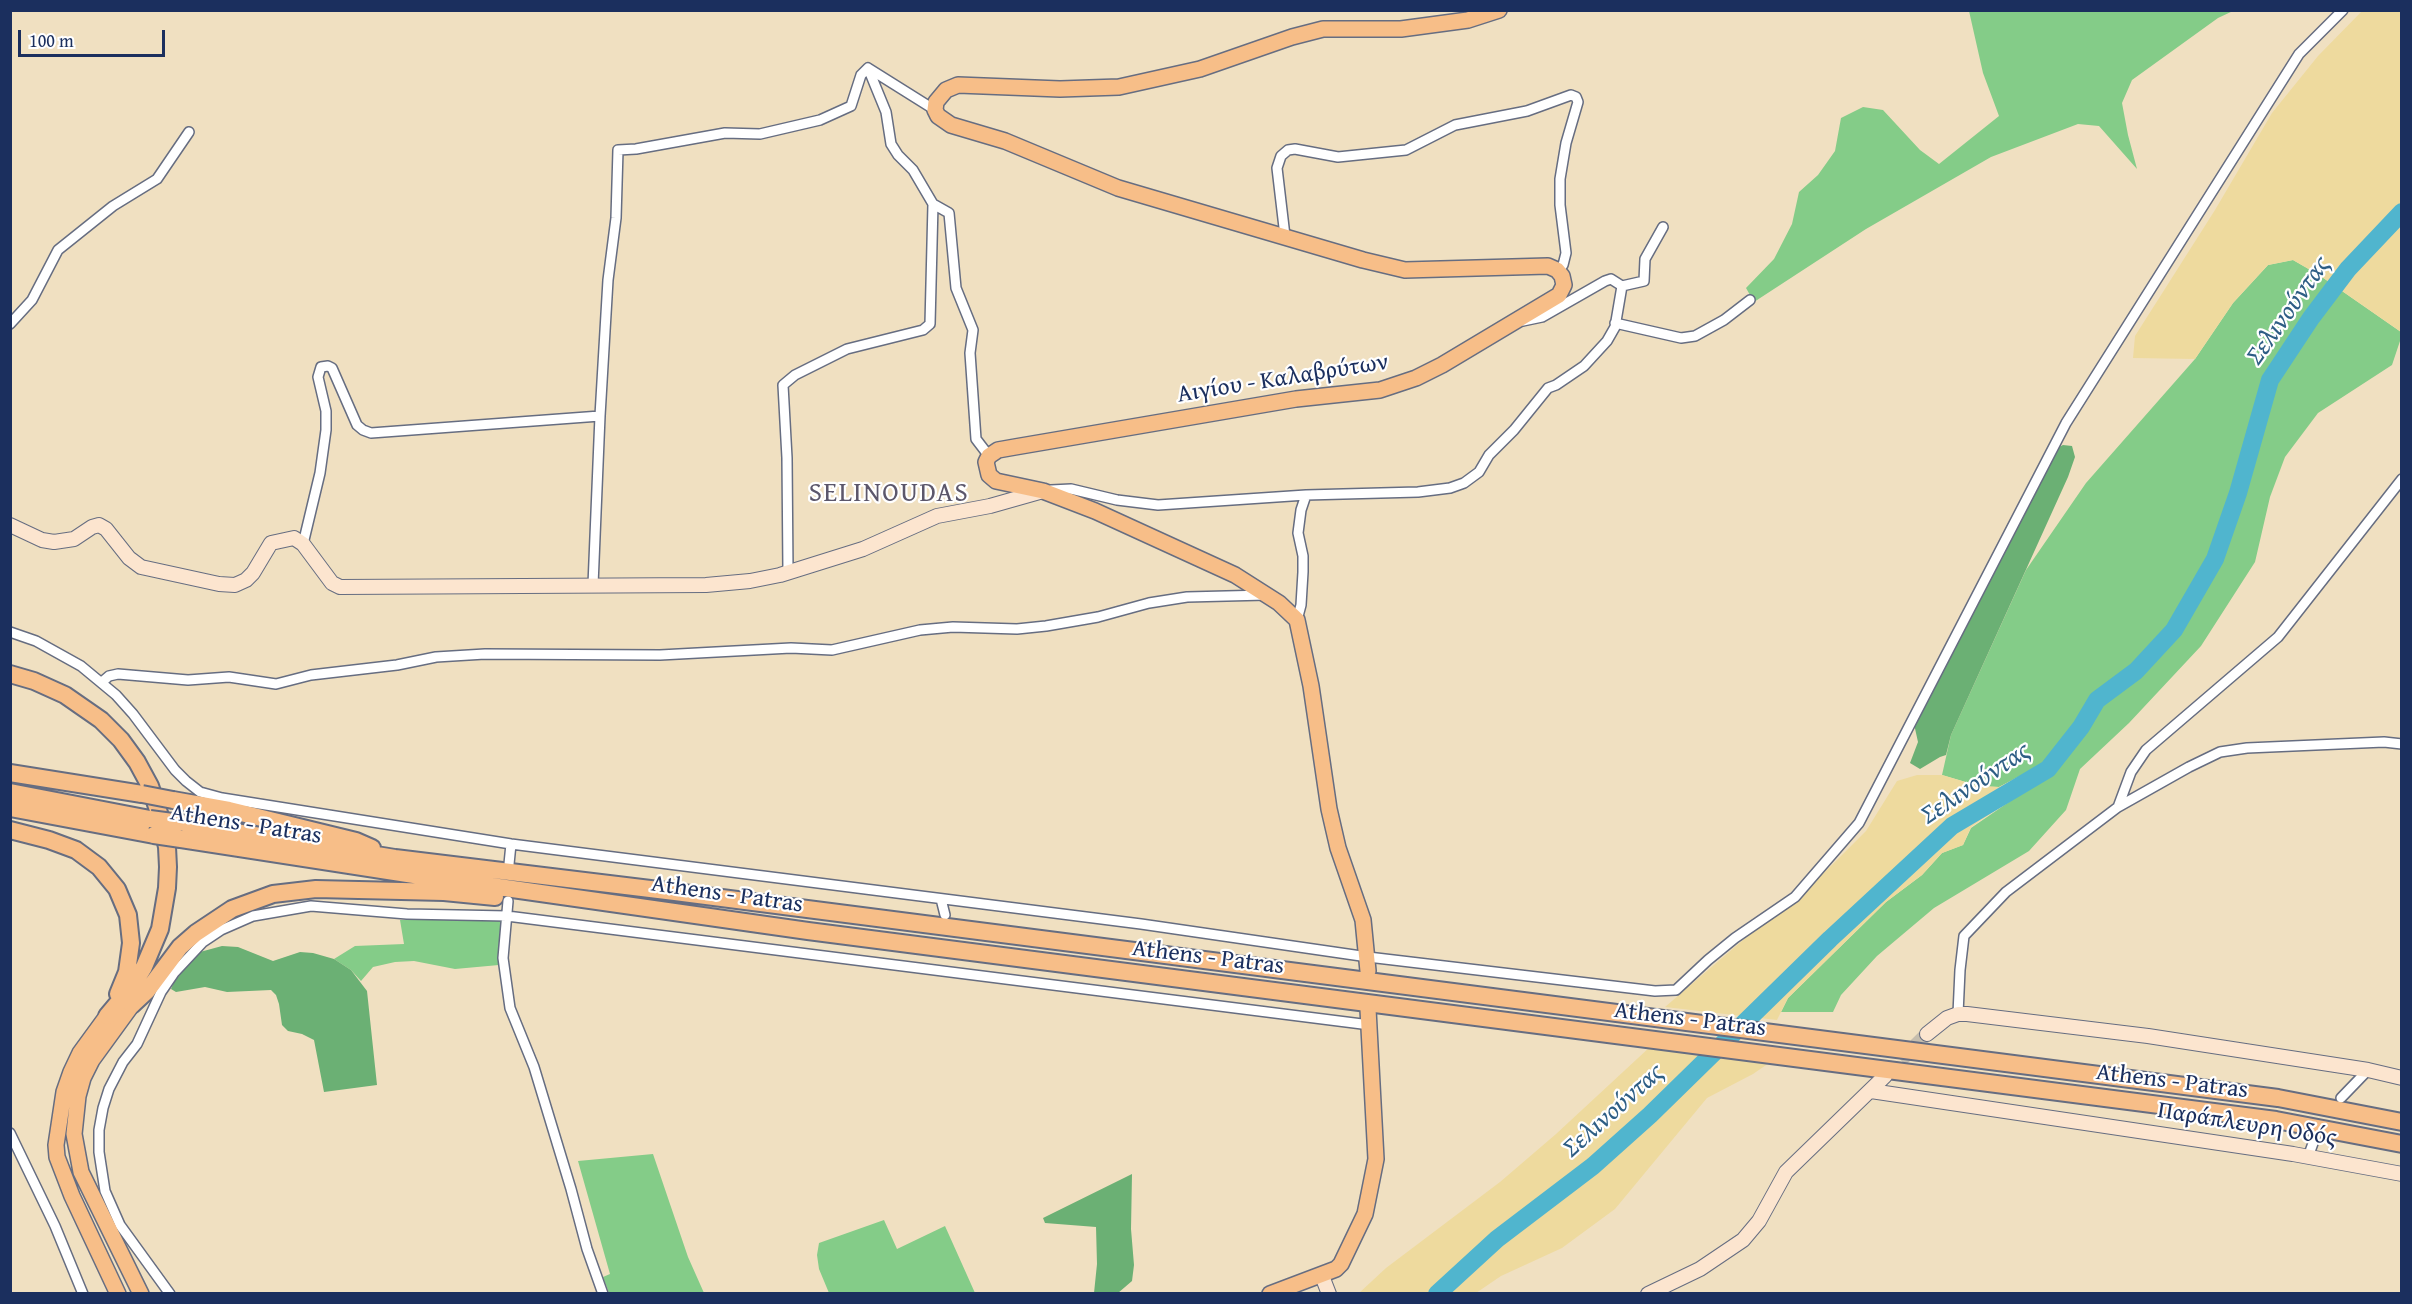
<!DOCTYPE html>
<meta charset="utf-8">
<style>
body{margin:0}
#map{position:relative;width:2412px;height:1304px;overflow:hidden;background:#f0e0c1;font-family:"Gentium Book Plus",serif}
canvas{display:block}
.frame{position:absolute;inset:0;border:12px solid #1b2f5e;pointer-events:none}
.scale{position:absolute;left:18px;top:30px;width:147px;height:27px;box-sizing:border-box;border:3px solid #1b2f5e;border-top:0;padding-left:8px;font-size:18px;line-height:21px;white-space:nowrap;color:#1b2f5e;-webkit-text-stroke:4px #fff;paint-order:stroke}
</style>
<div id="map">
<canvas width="2412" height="1304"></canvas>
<div class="frame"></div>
<div class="scale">100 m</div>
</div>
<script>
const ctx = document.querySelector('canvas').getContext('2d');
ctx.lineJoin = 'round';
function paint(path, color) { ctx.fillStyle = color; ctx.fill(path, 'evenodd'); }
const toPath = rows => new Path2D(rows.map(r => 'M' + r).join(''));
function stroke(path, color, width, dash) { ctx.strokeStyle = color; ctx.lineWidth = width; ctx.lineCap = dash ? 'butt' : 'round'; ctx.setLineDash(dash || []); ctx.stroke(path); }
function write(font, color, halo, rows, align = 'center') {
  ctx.font = font + ' "Gentium Book Plus",serif'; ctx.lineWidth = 4.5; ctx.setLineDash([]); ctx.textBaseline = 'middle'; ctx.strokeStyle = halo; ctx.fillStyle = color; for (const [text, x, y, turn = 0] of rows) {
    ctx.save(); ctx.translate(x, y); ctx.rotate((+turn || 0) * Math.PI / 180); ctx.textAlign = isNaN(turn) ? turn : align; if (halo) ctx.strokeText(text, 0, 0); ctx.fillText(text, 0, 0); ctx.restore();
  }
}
const green = toPath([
 [1969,11,2233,11,2218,18,2132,80,2122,103,2128,135,2137,169,2099,126,2078,124,1991,157,1866,229,1754,302,1746,288,1774,259,1792,224,1799,192,1818,175,1835,151,1841,118,1863,107,1883,110,1920,150,1939,164,1999,116,1983,73],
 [2293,260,2319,275,2401,332,2401,338,2392,365,2318,413,2285,457,2270,497,2255,562,2201,646,2129,723,2080,769,2066,810,2029,851,1934,908,1877,956,1841,995,1833,1012,1781,1012,1788,998,1886,902,1922,875,1942,853,1963,845,1971,828,2044,778,2039,766,1999,787,1979,786,1942,775,1951,735,2026,570,2086,483,2195,359,2233,303,2268,265],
 [504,919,499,945,499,965,455,969,414,961,395,962,373,967,361,981,351,970,334,959,355,946,404,944,400,920],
 [653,1154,688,1257,704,1293,609,1293,603,1277,610,1274,578,1161],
 [884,1220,897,1249,945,1226,975,1293,829,1293,819,1269,817,1255,819,1243]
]);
const forest = toPath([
 [2063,445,2072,446,2075,457,2068,477,1951,735,1946,755,1940,757,1920,769,1910,763,1918,742,1914,724,2057,448],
 [222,946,238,947,273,961,300,952,313,953,334,959,351,970,367,991,377,1085,324,1092,314,1040,302,1034,288,1031,282,1025,279,1004,276,995,271,990,227,992,205,987,176,992,171,989,174,982,188,964,200,952],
 [1132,1174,1131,1229,1134,1265,1132,1281,1118,1293,1094,1293,1097,1264,1096,1227,1045,1223,1043,1218]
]);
const sand = toPath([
 [2363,10,2401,11,2401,332,2319,275,2293,260,2268,265,2233,303,2195,359,2133,358,2135,336,2215,210,2272,113,2318,56],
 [2039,766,2045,777,1971,827,1963,845,1942,853,1922,875,1886,902,1788,998,1777,1020,1665,1007,1743,940,1790,905,1832,865,1866,831,1897,781,1917,775,1942,775,1979,786,1999,787],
 [1651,1046,1772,1061,1753,1074,1707,1098,1615,1209,1562,1248,1501,1276,1476,1293,1358,1294,1386,1268,1500,1182,1556,1134]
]);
const river = toPath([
 [1437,1294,1497,1239,1593,1166,1650,1115,1830,939,1952,826,2048,769,2081,727,2097,700,2136,671,2174,630,2215,559,2238,493,2270,380,2311,318,2348,269,2402,212]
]);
const secondaryTunnel = toPath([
 [1886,1075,1927,1034]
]);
const street = toPath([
 [933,204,949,213,956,288,973,330,970,353,976,439,989,456],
 [1285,236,1277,168,1281,156,1288,150,1295,149,1338,157,1406,150,1455,125,1527,111,1571,95,1576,97,1578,102,1566,143,1560,179,1560,205,1566,253,1563,265,1557,270],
 [1622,286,1644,281,1645,259,1663,227],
 [1615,323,1681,338,1695,336,1724,320,1750,300],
 [10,324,32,300,58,250,113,206,157,179,189,132],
 [1051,490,1071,489,1117,500,1158,505,1306,495,1418,492,1450,488,1464,483,1479,472,1489,455,1514,430,1548,388,1556,385,1584,366,1607,341,1615,327,1622,286,1611,279,1605,281,1542,317,1523,321],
 [303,544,320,473,326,430,326,411,318,377,321,367,328,366,332,368,357,425,363,430,371,433,600,416],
 [788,572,787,458,783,385,795,375,847,349,923,330,930,324,933,204,913,170,898,155,891,144,886,112,868,68],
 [593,585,600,416,608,280,616,218,618,150,636,149,725,133,760,134,820,120,851,106,861,75,868,68,935,110],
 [1297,620,1301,605,1303,572,1303,556,1298,533,1301,510,1306,495],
 [10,632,36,641,81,666,116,695,133,714,175,770,186,781,200,792,222,798,511,844,1141,924,1368,957,1655,991,1676,990,1708,960,1735,938,1795,897,1859,823,2066,423,2299,54,2343,10],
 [102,682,109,676,118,674,188,680,229,677,276,684,311,675,397,665,436,657,485,654,660,655,791,648,832,650,920,630,953,627,1017,629,1046,626,1098,617,1149,603,1187,597,1266,595],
 [2118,807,2189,767,2220,752,2247,748,2384,742,2402,744],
 [509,864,511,844],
 [941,899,945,915],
 [508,901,503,958,510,1008,534,1067,571,1189,587,1249,603,1294],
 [1958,1014,1960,970,1964,936,2006,892,2118,807,2131,772,2146,750,2278,637,2402,479],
 [2341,1098,2368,1070],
 [10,1133,55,1226,83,1294],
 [2308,1157,2316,1135],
 [170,1294,120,1225,105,1191,99,1152,99,1130,103,1108,109,1089,123,1062,137,1044,161,992,174,973,203,942,221,930,253,916,311,906,407,914,507,916,1370,1025]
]);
const secondary = toPath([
 [10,525,42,540,54,542,74,539,92,527,99,525,106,529,129,558,141,567,219,584,235,585,246,580,253,573,271,543,294,538,303,544,332,583,340,587,706,585,750,581,780,575,863,549,937,516,990,506,1043,491],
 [1927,1034,1947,1018,1958,1014,1967,1014,2148,1036,2368,1070,2402,1078],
 [1871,1091,2293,1154,2402,1174],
 [1322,1276,1329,1294],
 [1648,1294,1700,1269,1743,1240,1759,1221,1786,1172,1885,1076]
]);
const primary = toPath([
 [1368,971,1363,920,1338,848,1329,809,1311,686,1297,620,1279,603,1235,575,1095,511,1043,491,996,481,989,475,986,462,989,456,998,450,1015,447,1296,399,1380,390,1416,378,1442,365,1559,295,1564,285,1562,276,1557,270,1548,266,1405,270,1363,260,1118,188,1005,141,951,125,938,116,935,110,936,102,946,90,958,85,1060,89,1119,87,1200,69,1292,37,1323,29,1401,29,1468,20,1499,10],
 [132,1005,92,1060,83,1078,78,1096,74,1134,81,1172,141,1294],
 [107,1016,80,1053,71,1072,64,1092,56,1145,57,1157,72,1196,118,1294],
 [1270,1294,1336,1269,1341,1264,1365,1214,1376,1159,1368,1009]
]);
const highway = toPath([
 [10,674,34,681,65,695,101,720,121,740,137,762,150,786,160,816,167,847,168,867,167,888,160,929,144,967,133,985,107,1016],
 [10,773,142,794],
 [10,792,150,819],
 [173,800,229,810,356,841,372,848],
 [10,808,154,835],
 [180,823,395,858,675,892,2278,1098,2402,1122],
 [10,830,49,840,76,850,99,867,117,889,128,915,131,943,127,972,118,994],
 [181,839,414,875,808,931,2276,1120,2402,1144],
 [132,1005,147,991,180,947,196,933,232,909,273,894,316,889,444,892,495,897]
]);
const highwayBridge = toPath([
 [142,794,173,800],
 [150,819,180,823],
 [154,835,181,839]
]);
const streetNames = [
 ["Αιγίου - Καλαβρύτων",1283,379,-9],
 ["Athens - Patras",246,825,9],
 ["Athens - Patras",727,895,8],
 ["Athens - Patras",1208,958,7],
 ["Athens - Patras",1690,1020,7],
 ["Athens - Patras",2172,1082,7],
 ["Παράπλευρη Οδός",2247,1125,9]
];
const waterNames = [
 ["Σελινούντας",2289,311,-55],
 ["Σελινούντας",1976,784,-34],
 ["Σελινούντας",1614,1111,-42]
];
const quarterNames = [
 ["SELINOUDAS",889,494]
];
paint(green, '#84cc88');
paint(forest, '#6bb074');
paint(sand, '#eeda9e');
stroke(river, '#50b5ce', 18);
stroke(secondaryTunnel, '#c5bdad', 14, [14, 7]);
stroke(street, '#666d81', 12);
stroke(secondary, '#666d81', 16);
stroke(primary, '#666d81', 18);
stroke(highway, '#666d81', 20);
stroke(street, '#fff', 9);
stroke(secondary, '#fce5cf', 14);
stroke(primary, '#f7be88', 15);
stroke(highway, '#f7be88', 16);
stroke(highwayBridge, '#666d81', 20, []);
stroke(highwayBridge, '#f7be88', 16);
write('24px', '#1b2f5e', '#fff', streetNames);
write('italic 26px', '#2e5e85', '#fff', waterNames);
ctx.letterSpacing = '1.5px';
write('27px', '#5c576b', '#fff', quarterNames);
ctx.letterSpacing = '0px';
</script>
